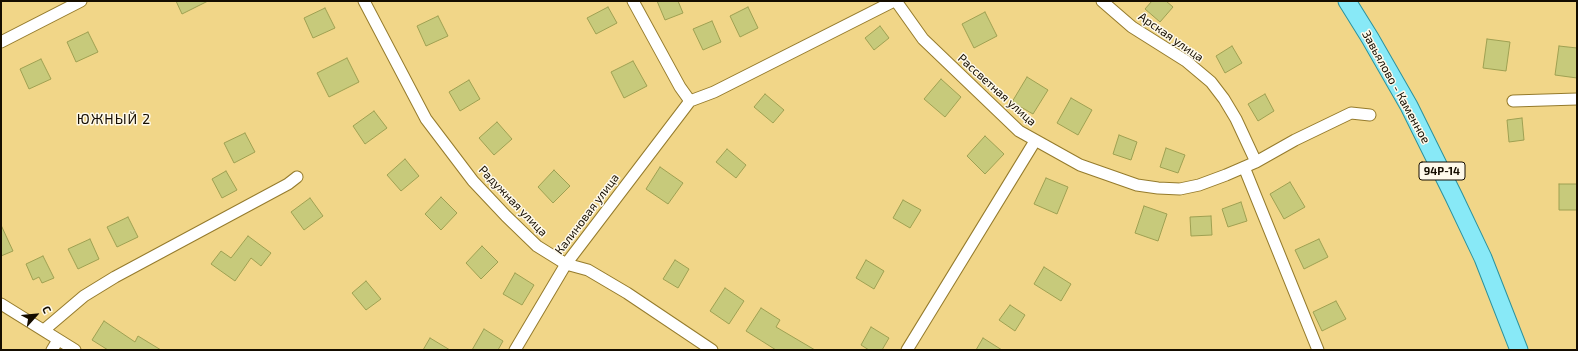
<!DOCTYPE html>
<meta charset="utf-8">
<style>
body{margin:0}
#map{position:relative;width:1578px;height:351px;overflow:hidden;background:#f1d688;font-family:"Exo 2",sans-serif}
canvas{display:block}
.frame{position:absolute;inset:0;border:2px solid #150d00;pointer-events:none}
.north{position:absolute;left:16px;top:295px;width:40px;height:40px;-webkit-text-stroke:3px #fef9ea;paint-order:stroke;rotate:63deg;font-size:11px;font-weight:700;line-height:16px;text-align:center;color:#150d00}
.north::after{content:'';display:block;margin:auto;width:14px;height:18px;background:#150d00;clip-path:polygon(50% 0,100% 100%,50% 72%,0 100%)}
</style>
<div id="map">
<canvas width="1578" height="351"></canvas>
<div class="frame"></div>
<div class="north">С</div>
</div>
<script>
const ctx = document.querySelector('canvas').getContext('2d');
ctx.lineJoin = 'round';
function paint(path, color) { ctx.fillStyle = color; ctx.fill(path, 'evenodd'); }
const toPath = rows => new Path2D(rows.map(r => 'M' + r).join(''));
function stroke(path, color, width, dash) { ctx.strokeStyle = color; ctx.lineWidth = width; ctx.lineCap = dash ? 'butt' : 'round'; ctx.setLineDash(dash || []); ctx.stroke(path); }
function write(font, color, halo, rows, align = 'center') {
  ctx.font = font + ' "Exo 2",sans-serif'; ctx.lineWidth = 3; ctx.setLineDash([]); ctx.textBaseline = 'middle'; ctx.strokeStyle = halo; ctx.fillStyle = color; for (const [text, x, y, turn = 0] of rows) {
    ctx.save(); ctx.translate(x, y); ctx.rotate((+turn || 0) * Math.PI / 180); ctx.textAlign = isNaN(turn) ? turn : align; if (halo) ctx.strokeText(text, 0, 0); ctx.fillText(text, 0, 0); ctx.restore();
  }
}
const building = toPath([
 [176,1,208,1,182,14,176,1],
 [657,1,678,1,683,13,665,20,657,1],
 [1152,1,1166,1,1173,7,1160,22,1145,9,1152,1],
 [608,7,617,23,596,34,587,18,608,7],
 [748,7,758,28,740,37,730,16,748,7],
 [325,8,335,28,313,38,304,18,325,8],
 [985,12,997,36,974,48,962,24,985,12],
 [438,16,448,36,426,46,417,26,438,16],
 [712,21,721,42,703,50,693,29,712,21],
 [880,26,889,38,874,50,865,38,880,26],
 [88,32,98,52,76,62,67,42,88,32],
 [1487,39,1510,42,1506,71,1483,68,1487,39],
 [1232,46,1242,63,1225,73,1216,56,1232,46],
 [1559,46,1577,48,1577,78,1555,75,1559,46],
 [347,58,359,82,329,97,317,73,347,58],
 [41,59,51,79,29,89,20,69,41,59],
 [633,61,647,86,624,98,611,72,633,61],
 [1027,77,1048,90,1033,114,1012,102,1027,77],
 [941,79,961,97,945,117,924,99,941,79],
 [469,80,480,99,460,111,449,92,469,80],
 [765,94,784,110,773,123,754,107,765,94],
 [1265,94,1274,111,1258,121,1248,104,1265,94],
 [1071,98,1092,110,1078,135,1057,123,1071,98],
 [374,111,387,128,365,144,353,126,374,111],
 [1522,118,1524,140,1509,142,1507,120,1522,118],
 [497,122,512,139,494,155,479,138,497,122],
 [245,133,255,152,234,163,224,143,245,133],
 [1119,135,1137,142,1131,160,1113,154,1119,135],
 [985,136,1004,154,985,174,967,156,985,136],
 [1166,148,1185,155,1178,173,1160,167,1166,148],
 [727,149,746,165,736,178,716,162,727,149],
 [405,159,419,176,401,191,387,175,405,159],
 [660,167,683,183,668,204,646,189,660,167],
 [554,170,570,186,553,203,538,187,554,170],
 [226,171,237,190,222,198,212,179,226,171],
 [1046,178,1068,187,1057,214,1034,204,1046,178],
 [1290,182,1305,207,1284,219,1270,194,1290,182],
 [1559,184,1577,184,1577,210,1559,210,1559,184],
 [441,197,457,213,441,230,425,214,441,197],
 [310,198,323,216,304,230,291,212,310,198],
 [903,200,921,210,910,228,893,218,903,200],
 [1241,202,1247,221,1228,227,1222,209,1241,202],
 [1144,206,1167,214,1158,241,1135,233,1144,206],
 [1211,216,1212,235,1191,236,1190,217,1211,216],
 [128,217,138,237,117,247,107,227,128,217],
 [1,225,13,251,1,256,1,225],
 [248,236,271,253,261,266,251,258,235,281,211,264,221,251,231,258,248,236],
 [90,239,99,259,78,269,68,249,90,239],
 [1319,239,1328,257,1304,269,1295,250,1319,239],
 [482,246,498,262,481,279,466,263,482,246],
 [43,256,54,278,42,283,39,277,33,280,26,264,43,256],
 [675,260,689,269,678,288,663,279,675,260],
 [866,260,884,271,874,289,856,278,866,260],
 [1044,267,1071,284,1061,301,1034,284,1044,267],
 [515,273,534,285,522,305,503,294,515,273],
 [366,281,381,299,366,310,352,293,366,281],
 [725,288,744,301,729,324,710,311,725,288],
 [1336,301,1346,319,1322,331,1313,312,1336,301],
 [1010,305,1025,315,1015,331,999,320,1010,305],
 [761,308,780,320,776,327,815,350,776,350,746,331,761,308],
 [104,321,135,342,138,336,161,350,108,350,92,340,104,321],
 [871,327,889,338,882,350,869,350,861,345,871,327],
 [484,329,503,341,498,350,472,350,484,329],
 [430,338,450,350,423,350,430,338],
 [983,338,1002,350,976,350,983,338]
]);
const minor = toPath([
 [364,1,426,119,473,181,506,216,537,246,566,264,588,270,627,293,712,350],
 [633,1,680,87,690,101],
 [896,1,923,39,1019,131,1080,165,1137,185,1158,188,1180,189,1199,185,1226,175,1256,162,1295,140,1351,113,1370,115],
 [1102,1,1132,27,1186,61,1211,82,1224,99,1236,119,1256,162],
 [1,42,81,1],
 [690,101,714,92,894,1],
 [1513,101,1577,99],
 [1244,167,1318,350],
 [1,304,75,350],
 [44,330,84,296,115,277,288,184,297,177],
 [52,350,58,340],
 [515,350,566,264,690,101],
 [907,350,1035,141]
]);
const primary = toPath([
 [1347,1,1370,38,1409,106,1454,197,1483,258,1519,350]
]);
const shields = [
 [1442,171,46]
];
const shieldNames = [
 ["94Р-14",1442,171]
];
const streetNames = [
 ["Арская улица",1171,37,35],
 ["Завьялово - Каменное",1396,87,61],
 ["Рассветная улица",997,90,42],
 ["Радужная улица",513,201,46],
 ["Калиновая улица",587,214,-53]
];
const quarterNames = [
 ["ЮЖНЫЙ 2",114,119]
];
paint(building, '#c7ca7b');
stroke(building, '#9ea052', 1);
stroke(minor, '#957b2c', 13);
stroke(primary, '#2c929d', 19);
stroke(minor, '#fff', 11);
stroke(primary, '#88e9f7', 17);
for (const [x, y, w] of shields) { const box = new Path2D(); box.roundRect(x - w / 2, y - 9, w, 18, 3); ctx.fillStyle = '#fef9ea'; ctx.fill(box); stroke(box, '#150d00', 1); }
write('bold 11px', '#150d00', null, shieldNames);
write('12px', '#150d00', '#fef9ea', streetNames);
ctx.letterSpacing = '1px';
write('14px', '#150d00', '#fef9ea', quarterNames);
ctx.letterSpacing = '0px';
</script>
